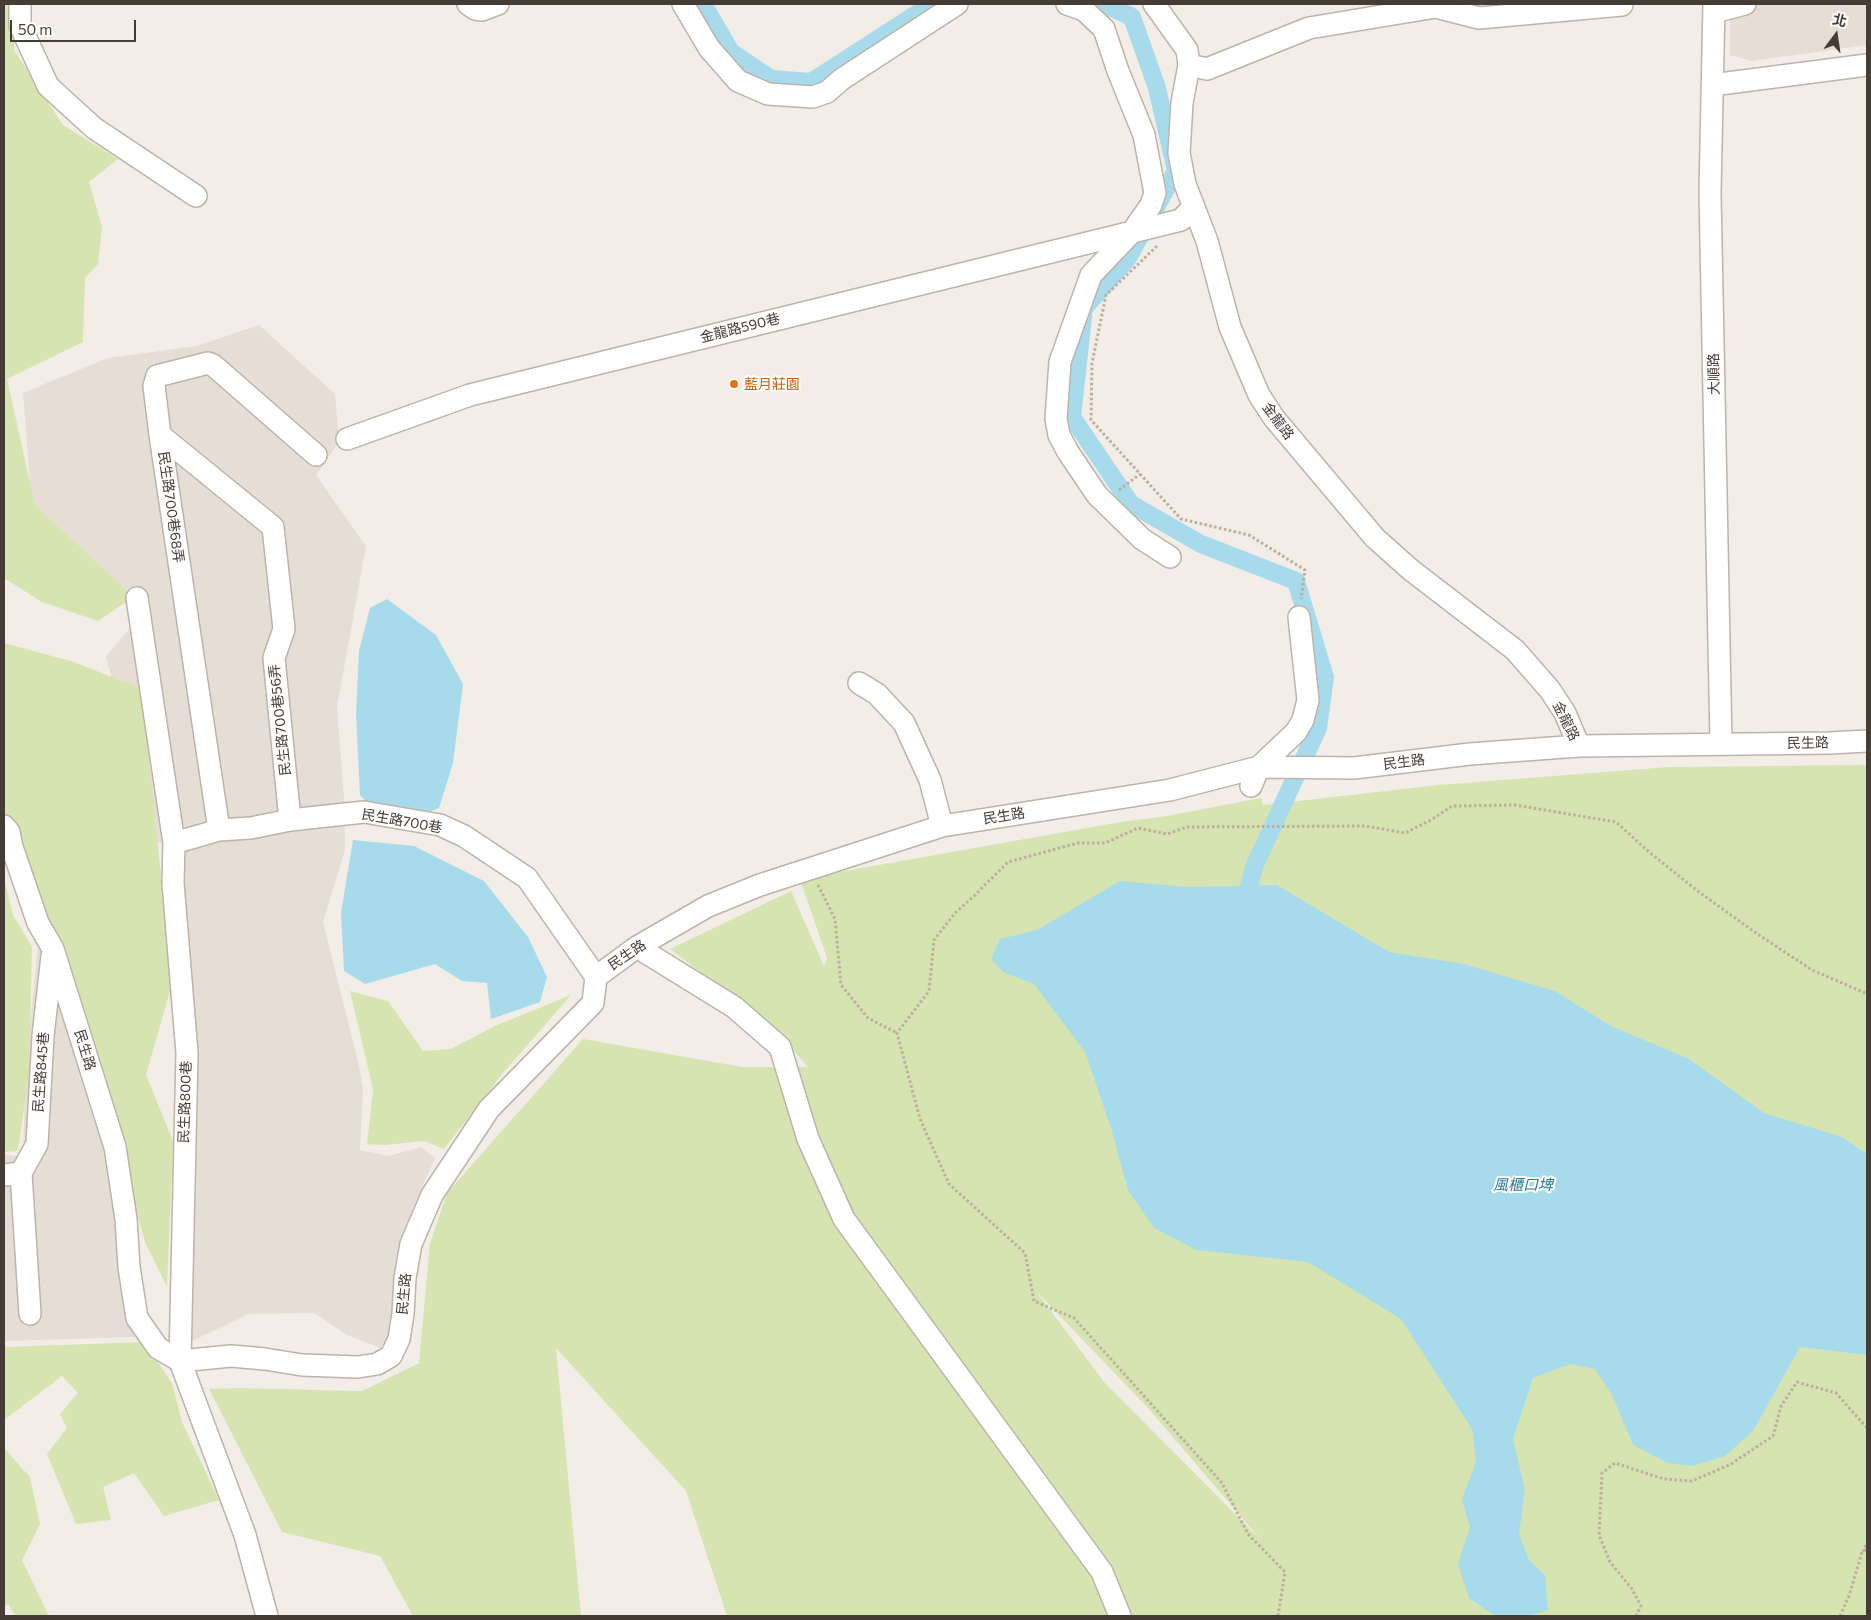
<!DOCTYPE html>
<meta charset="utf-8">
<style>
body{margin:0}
#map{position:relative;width:1871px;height:1620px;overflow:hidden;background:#f2ede7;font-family:Commissioner,"Noto Sans TC",sans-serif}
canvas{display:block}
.frame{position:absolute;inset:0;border:5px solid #453c36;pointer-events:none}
.north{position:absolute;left:1811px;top:10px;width:50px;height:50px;-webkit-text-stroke:4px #fff;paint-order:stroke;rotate:14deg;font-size:14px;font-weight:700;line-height:20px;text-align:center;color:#453c36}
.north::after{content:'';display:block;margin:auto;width:18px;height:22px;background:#453c36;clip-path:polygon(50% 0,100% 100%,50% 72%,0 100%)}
.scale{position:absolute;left:10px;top:20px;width:126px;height:22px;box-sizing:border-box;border:2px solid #453c36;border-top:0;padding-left:6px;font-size:15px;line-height:18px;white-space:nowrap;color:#453c36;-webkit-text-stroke:4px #fff;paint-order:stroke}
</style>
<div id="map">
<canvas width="1871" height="1620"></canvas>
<div class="frame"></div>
<div class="north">北</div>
<div class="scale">50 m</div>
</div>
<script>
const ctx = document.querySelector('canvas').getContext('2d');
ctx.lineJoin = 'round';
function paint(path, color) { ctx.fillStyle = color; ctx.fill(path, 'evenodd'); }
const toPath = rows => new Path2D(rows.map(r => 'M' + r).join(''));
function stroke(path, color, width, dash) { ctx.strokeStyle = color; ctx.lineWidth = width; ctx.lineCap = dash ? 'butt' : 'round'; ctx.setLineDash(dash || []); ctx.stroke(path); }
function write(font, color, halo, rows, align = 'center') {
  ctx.font = font + ' Commissioner,"Noto Sans TC",sans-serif'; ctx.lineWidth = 4; ctx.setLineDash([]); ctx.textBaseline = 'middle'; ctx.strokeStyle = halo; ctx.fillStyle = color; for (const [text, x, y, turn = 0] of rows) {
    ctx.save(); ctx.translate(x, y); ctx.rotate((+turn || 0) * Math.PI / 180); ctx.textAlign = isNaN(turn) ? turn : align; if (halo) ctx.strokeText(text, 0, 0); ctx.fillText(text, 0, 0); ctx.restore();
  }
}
const residential = toPath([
 [1730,4,1867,4,1867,45,1751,61,1730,55],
 [259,325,335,394,339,442,316,475,366,546,337,707,344,798,345,850,323,922,358,1061,363,1088,360,1150,389,1156,421,1147,435,1158,402,1234,398,1328,380,1348,347,1335,314,1313,249,1314,192,1341,176,1332,188,1075,176,842,137,844,125,732,106,656,139,618,86,566,32,508,23,393,108,358,197,346],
 [38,945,86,1073,111,1178,135,1337,4,1341,4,1155,23,1156,25,1076]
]);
const green = toPath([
 [4,4,17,4,14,50,63,125,118,159,89,182,102,227,98,264,85,278,83,342,7,379,35,505,133,597,98,621,42,602,4,578],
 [4,643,74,662,142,689,172,984,146,1075,173,1141,167,1287,145,1242,80,1004,4,824],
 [1867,765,1867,1616,727,1616,686,1491,556,1348,581,1616,413,1616,380,1556,282,1532,209,1389,237,1388,362,1391,419,1363,430,1243,447,1193,583,1039,742,1067,808,1067,773,1027,670,949,791,891,824,966,827,958,800,879,1121,822,1167,816,1261,798,1263,805,1439,785,1669,767],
 [1036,1291,1147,1407,1261,1540,1105,1383],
 [4,878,13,915,32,947,29,1072,18,1151,4,1152],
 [350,991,388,1001,423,1051,451,1049,495,1026,571,995,503,1073,444,1149,424,1141,385,1145,367,1144,373,1089],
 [144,1342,172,1383,182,1422,219,1500,164,1516,134,1473,103,1487,111,1520,76,1524,47,1454,67,1428,60,1414,78,1393,62,1376,4,1420,4,1347],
 [4,1448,30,1477,40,1524,22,1560,49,1616,15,1616,8,1604,4,1606]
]);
const water = toPath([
 [387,599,436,635,463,684,453,763,439,808,419,816,375,811,360,795,356,715,359,651,370,608],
 [353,840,414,846,484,881,528,937,547,977,540,1002,491,1019,487,983,462,981,435,964,365,984,344,971,341,913],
 [1120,881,1189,887,1277,885,1389,952,1464,964,1555,991,1611,1026,1689,1059,1764,1113,1842,1137,1867,1154,1867,1355,1800,1347,1753,1431,1725,1456,1692,1466,1668,1463,1633,1445,1612,1395,1595,1369,1570,1364,1533,1378,1513,1439,1525,1490,1519,1534,1529,1560,1545,1575,1548,1610,1529,1616,1495,1616,1469,1598,1458,1564,1470,1527,1462,1499,1476,1462,1472,1429,1401,1319,1308,1262,1196,1250,1154,1228,1128,1190,1111,1128,1085,1052,1034,984,1003,972,991,959,1000,939,1037,930]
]);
const canal = toPath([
 [703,4,731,52,771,79,811,82,932,4],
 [1104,4,1132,17,1157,88,1176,171,1128,258,1084,308,1072,417,1131,504,1201,544,1296,581,1325,677,1318,728,1254,867,1249,886,1258,906]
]);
const path = toPath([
 [1157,246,1106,295,1092,363,1091,420,1181,519,1249,535,1305,570,1301,599],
 [1119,490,1140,474],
 [818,885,835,919,841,985,868,1018,897,1033],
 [1863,1552,1867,1543],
 [1278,1616,1285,1572,1248,1534,1222,1483,1074,1318,1034,1301,1025,1253,949,1184,920,1119,897,1033,929,991,934,940,955,913,974,896,1008,862,1078,843,1105,843,1138,828,1167,834,1187,827,1366,826,1405,833,1431,820,1452,806,1515,805,1616,822,1649,852,1699,892,1756,933,1812,970,1867,994],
 [1636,1616,1641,1606,1632,1589,1610,1562,1599,1535,1602,1473,1615,1463,1664,1479,1692,1481,1731,1464,1773,1436,1781,1406,1797,1382,1836,1393,1867,1428],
 [1840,1616,1849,1596,1862,1552,1867,1549]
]);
const minor = toPath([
 [20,4,20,25,48,86,94,128,196,196],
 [468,4,475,9,482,10,498,4],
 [683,4,709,48,738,81,768,94,813,97,827,92,842,79,957,4],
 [1067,4,1084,10,1104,29,1118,71,1144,135,1155,193,1151,205,1132,232,1091,275,1060,362,1056,419,1059,435,1068,452,1097,495,1142,539,1170,557],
 [1154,4,1187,50,1189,65,1182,103,1179,153,1185,184,1207,241,1230,327,1259,395,1274,418,1375,538,1411,570,1515,650,1550,690,1565,713,1579,746],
 [1714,4,1710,193,1721,743],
 [1714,12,1745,4],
 [1189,65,1207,69,1309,28,1436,7,1479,18,1622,5,1622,4],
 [1712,85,1867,65],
 [160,435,273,527,284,629,274,658,290,820],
 [347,439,470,395,1181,220,1193,207],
 [137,598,174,843,173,883,187,1053,180,1361,245,1535,267,1616],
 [859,683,877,694,904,723,930,780,942,826],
 [1251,786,1259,767,1296,732,1303,720,1308,700,1299,617],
 [4,826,9,832,12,847,38,923,53,949,115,1147,126,1219,129,1267,137,1318,158,1348,180,1361,231,1356,265,1359,302,1365,358,1367,377,1364,391,1356,399,1339,403,1314,405,1278,411,1244,432,1195,489,1109,593,1003,596,977,637,947,708,906,760,885,942,826,1170,790,1259,767,1354,768,1470,754,1579,746,1830,743,1867,741],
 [219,830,160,435,154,386,157,376,208,363,213,365,316,455],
 [174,843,219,830,251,828,290,820,364,812,440,825,464,836,527,878,596,977],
 [637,947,734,1007,780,1047,808,1139,844,1219,1102,1572,1120,1616],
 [21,1173,30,1314],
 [4,1175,21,1173,37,1144,43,1036,52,956]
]);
const markers = [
 [734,384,5,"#e8710a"]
];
const streetNames = [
 ["金龍路590巷",740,328,-14],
 ["大順路",1714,374,-91],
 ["金龍路",1278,421,53],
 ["民生路700巷68弄",171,507,82],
 ["民生路700巷56弄",280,720,-96],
 ["金龍路",1566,721,64],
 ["民生路",1808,743,-1],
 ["民生路",1404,762,-7],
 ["民生路",1004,816,-9],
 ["民生路700巷",402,821,10],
 ["民生路",627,955,-34],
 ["民生路",85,1050,73],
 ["民生路845巷",41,1072,-86],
 ["民生路800巷",185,1102,-88],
 ["民生路",404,1294,-85]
];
const foodNames = [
 ["藍月莊園",744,384]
];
const waterNames = [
 ["風櫃口埤",1523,1185]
];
paint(residential, '#e6ded5');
paint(green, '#d6e4b2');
paint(water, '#a7dbeb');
stroke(canal, '#a7dbeb', 18);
stroke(minor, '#bdb3aa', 24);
stroke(path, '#beac9c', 3, [2.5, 2.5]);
stroke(minor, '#fff', 21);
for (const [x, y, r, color] of markers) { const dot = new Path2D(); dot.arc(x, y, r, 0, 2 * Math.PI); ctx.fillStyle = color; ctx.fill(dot); stroke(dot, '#fff', 2); }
write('14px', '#453c36', '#fff', streetNames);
write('14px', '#c56008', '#fff', foodNames, 'left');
write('italic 15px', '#307a92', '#fff', waterNames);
</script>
